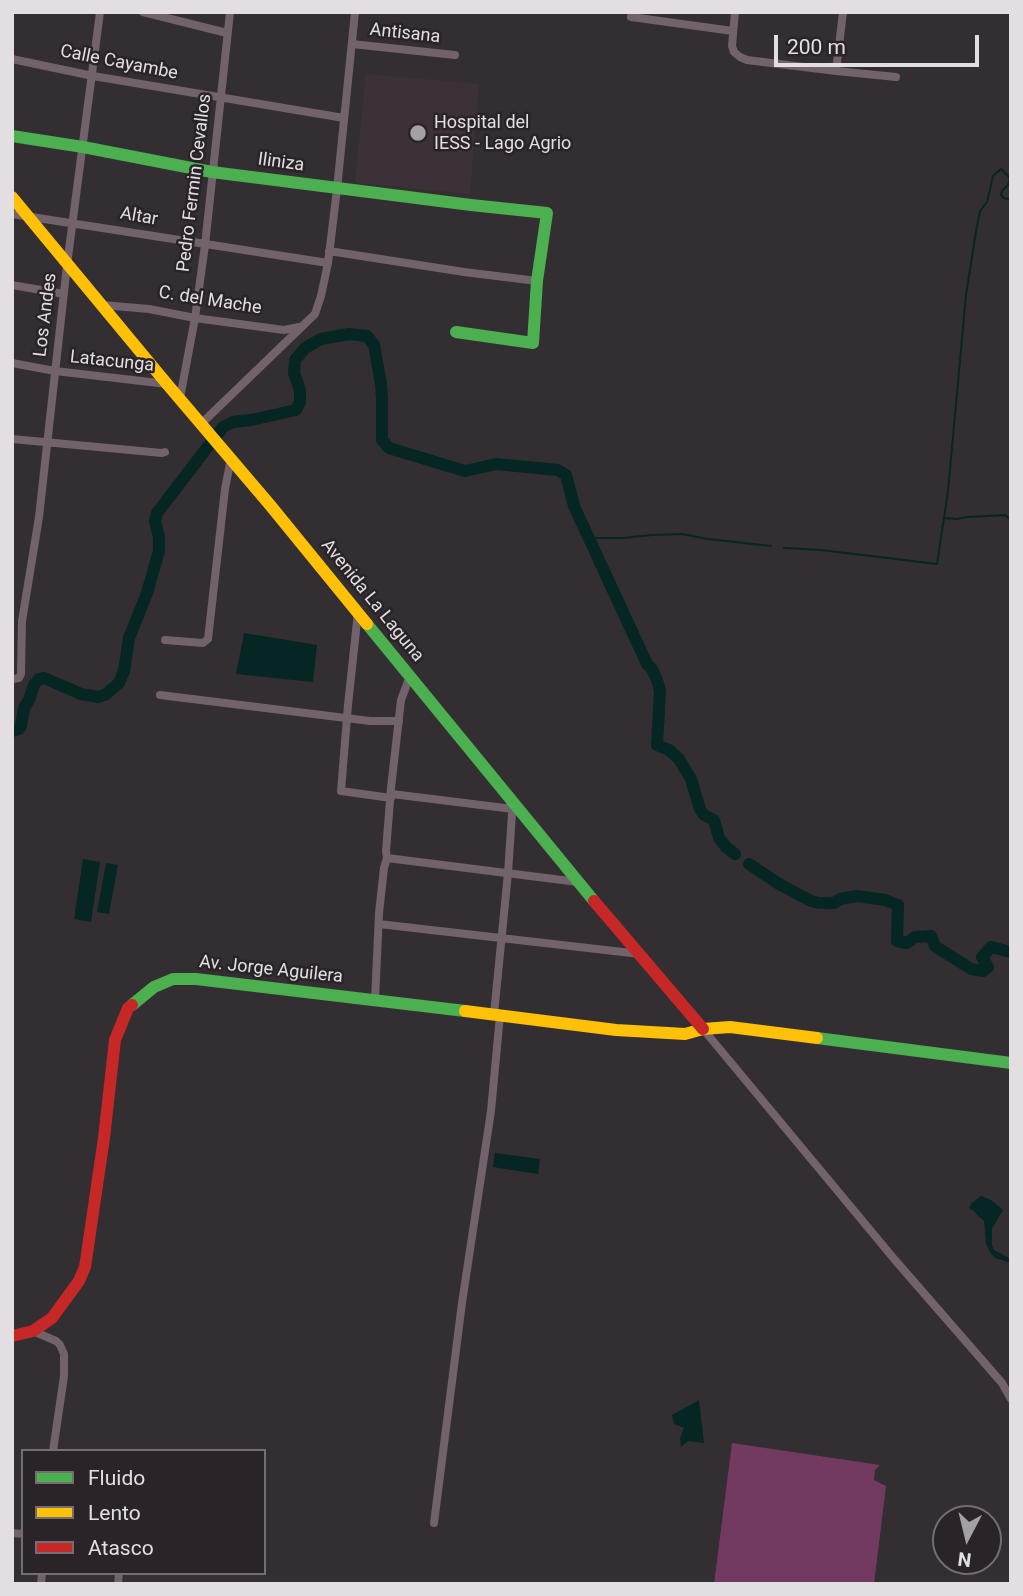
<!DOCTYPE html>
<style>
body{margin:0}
#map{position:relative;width:1023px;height:1596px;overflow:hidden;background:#332e31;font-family:Roboto,sans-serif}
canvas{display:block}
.frame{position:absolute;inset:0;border:14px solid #e3dee1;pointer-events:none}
.legend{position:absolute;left:21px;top:1449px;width:245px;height:126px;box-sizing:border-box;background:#2a2327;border:2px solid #746e71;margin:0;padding:9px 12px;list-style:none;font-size:21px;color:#e3dee1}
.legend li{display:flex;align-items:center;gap:14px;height:35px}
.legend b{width:35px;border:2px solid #746e71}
.north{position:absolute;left:932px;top:1505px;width:70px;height:70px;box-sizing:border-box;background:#2a2327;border:2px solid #746e71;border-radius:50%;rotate:187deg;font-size:19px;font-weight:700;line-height:28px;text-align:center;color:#e3dee1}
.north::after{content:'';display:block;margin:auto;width:24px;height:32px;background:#a5a0a3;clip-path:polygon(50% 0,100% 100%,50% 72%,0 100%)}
.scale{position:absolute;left:774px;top:35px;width:205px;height:32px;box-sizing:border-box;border:4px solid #e3dee1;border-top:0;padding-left:9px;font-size:21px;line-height:24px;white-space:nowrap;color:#e3dee1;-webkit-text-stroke:5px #2a2327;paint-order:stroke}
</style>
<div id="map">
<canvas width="1023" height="1596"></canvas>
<div class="frame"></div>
<ul class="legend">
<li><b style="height:9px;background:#4caf50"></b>Fluido</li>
<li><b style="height:9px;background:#ffc107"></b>Lento</li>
<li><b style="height:9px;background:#c62828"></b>Atasco</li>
</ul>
<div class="north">N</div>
<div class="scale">200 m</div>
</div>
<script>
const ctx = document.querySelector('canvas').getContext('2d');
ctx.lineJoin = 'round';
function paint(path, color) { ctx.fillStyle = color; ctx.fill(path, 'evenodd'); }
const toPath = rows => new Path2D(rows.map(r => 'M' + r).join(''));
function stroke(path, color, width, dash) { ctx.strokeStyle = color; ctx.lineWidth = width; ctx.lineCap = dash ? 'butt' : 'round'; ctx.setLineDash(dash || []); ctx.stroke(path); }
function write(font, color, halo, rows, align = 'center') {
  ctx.font = font + ' Roboto,sans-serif'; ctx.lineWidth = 5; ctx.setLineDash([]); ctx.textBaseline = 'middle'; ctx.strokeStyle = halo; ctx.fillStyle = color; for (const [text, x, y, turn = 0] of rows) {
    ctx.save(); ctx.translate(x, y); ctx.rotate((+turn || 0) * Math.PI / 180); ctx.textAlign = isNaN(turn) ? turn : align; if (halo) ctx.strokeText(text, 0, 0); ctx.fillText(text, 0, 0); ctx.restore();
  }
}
const built = toPath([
 [366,74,479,84,470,194,355,183]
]);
const forest = toPath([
 [732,1443,880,1465,875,1470,874,1480,886,1486,874,1584,714,1584]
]);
const water = toPath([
 [244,633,317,645,313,682,236,674],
 [83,859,100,862,91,922,74,919],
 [106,863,118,865,109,914,97,912],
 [495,1153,540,1159,538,1174,493,1167],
 [981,1196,991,1200,1003,1210,992,1229,992,1245,994,1250,1011,1259,1011,1263,995,1258,991,1254,986,1244,984,1221,976,1214,975,1212,969,1208,972,1203],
 [699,1400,704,1443,688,1441,681,1447,680,1438,684,1428,674,1424,672,1415]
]);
const stream = toPath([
 [945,518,956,519,968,517,1005,515,1011,520],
 [589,538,623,538,652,535,682,534,708,539,771,546],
 [784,548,821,550,937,564,948,491,966,295,976,231,980,211,987,202,993,176,1001,169,1010,178,1008,185,1002,191,1001,195,1004,198,1011,200]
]);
const river = toPath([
 [12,731,19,729,21,726,24,708,29,700,34,685,39,679,44,678,81,694,98,697,105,695,119,683,124,671,129,638,147,593,159,551,159,537,155,521,157,513,223,427,233,422,251,420,296,410,300,402,300,390,294,373,295,360,305,348,321,339,349,334,367,336,374,345,381,384,382,399,382,440,389,448,465,471,496,464,558,470,566,475,574,506,647,664,652,669,657,680,660,691,657,745,669,750,679,759,691,779,700,809,704,815,714,820,719,838,726,847,735,854],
 [749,864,779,884,811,901,819,903,834,903,840,899,857,896,885,900,898,905,897,941,907,943,915,937,931,936,935,946,971,969,983,971,988,967,982,957,991,947,1011,952]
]);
const street = toPath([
 [143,12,227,33],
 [632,12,631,17,733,31],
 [735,12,732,46,734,52,740,57,747,60,836,71,896,77],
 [352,44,455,55],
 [12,59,93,76,344,118],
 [836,71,843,12],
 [12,214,328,263],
 [329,251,464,272,537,281],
 [12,285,64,294],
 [102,305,149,309,195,318,284,330,299,327],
 [12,363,55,371,167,384],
 [180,398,195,318,205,245,230,12],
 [202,423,315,314,321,296,328,263,337,189,355,12],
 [12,439,162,453,165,452],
 [358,612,348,705,341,791,391,798],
 [165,640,203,643,208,639,225,489,231,458],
 [12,679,19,678,21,674,22,621,39,517,67,265,100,12],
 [160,695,370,721,399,721],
 [392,794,513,809],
 [387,858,578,882],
 [379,924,640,954],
 [375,1000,379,913,384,868,387,858,386,851,391,788,401,700,410,676],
 [494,1014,508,873,512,814,513,809,517,805],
 [703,1029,895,1260,1002,1383,1011,1399],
 [33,1331,56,1341,60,1345,64,1354,64,1376,53,1451],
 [434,1523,462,1303,491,1111,500,1015],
 [12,1533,23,1534],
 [41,1584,42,1573],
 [118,1584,119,1573]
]);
const fast = toPath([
 [12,136,83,147,212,172,471,205,547,213,537,281,533,343,456,332],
 [367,624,594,901],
 [132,1005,154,987,173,979,196,979,465,1011],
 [817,1038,1011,1063]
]);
const slow = toPath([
 [12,197,167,384,270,505,367,624],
 [465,1011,616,1030,685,1034,703,1029,730,1027,817,1038]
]);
const jam = toPath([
 [594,901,703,1029],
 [12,1336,33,1331,52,1318,79,1281,85,1267,104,1138,115,1040,128,1008,132,1005]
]);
const markers = [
 [418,133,9,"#a5a0a3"]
];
const streetNames = [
 ["Antisana",405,34,6],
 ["Calle Cayambe",119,63,11],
 ["Iliniza",281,163,8],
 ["Pedro Fermin Cevallos",195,183,-83],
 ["Altar",139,217,10],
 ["C. del Mache",210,301,9],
 ["Los Andes",46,315,-83],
 ["Latacunga",112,362,6],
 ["Avenida La Laguna",372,601,51],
 ["Av. Jorge Aguilera",271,970,6]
];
const poiNames = [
 ["Hospital del",434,123],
 ["IESS - Lago Agrio",434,144]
];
paint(built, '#3d3139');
paint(forest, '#723a60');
paint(water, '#052623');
stroke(stream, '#052623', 2);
stroke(river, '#052623', 12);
stroke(street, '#71626b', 8);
stroke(fast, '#4caf50', 12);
stroke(slow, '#ffc107', 12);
stroke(jam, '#c62828', 12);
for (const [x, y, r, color] of markers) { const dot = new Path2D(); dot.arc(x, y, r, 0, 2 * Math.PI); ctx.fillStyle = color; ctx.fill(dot); stroke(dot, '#2a2327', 2.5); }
write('18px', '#e3dee1', '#2a2327', streetNames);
write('18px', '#e3dee1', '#2a2327', poiNames, 'left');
</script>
